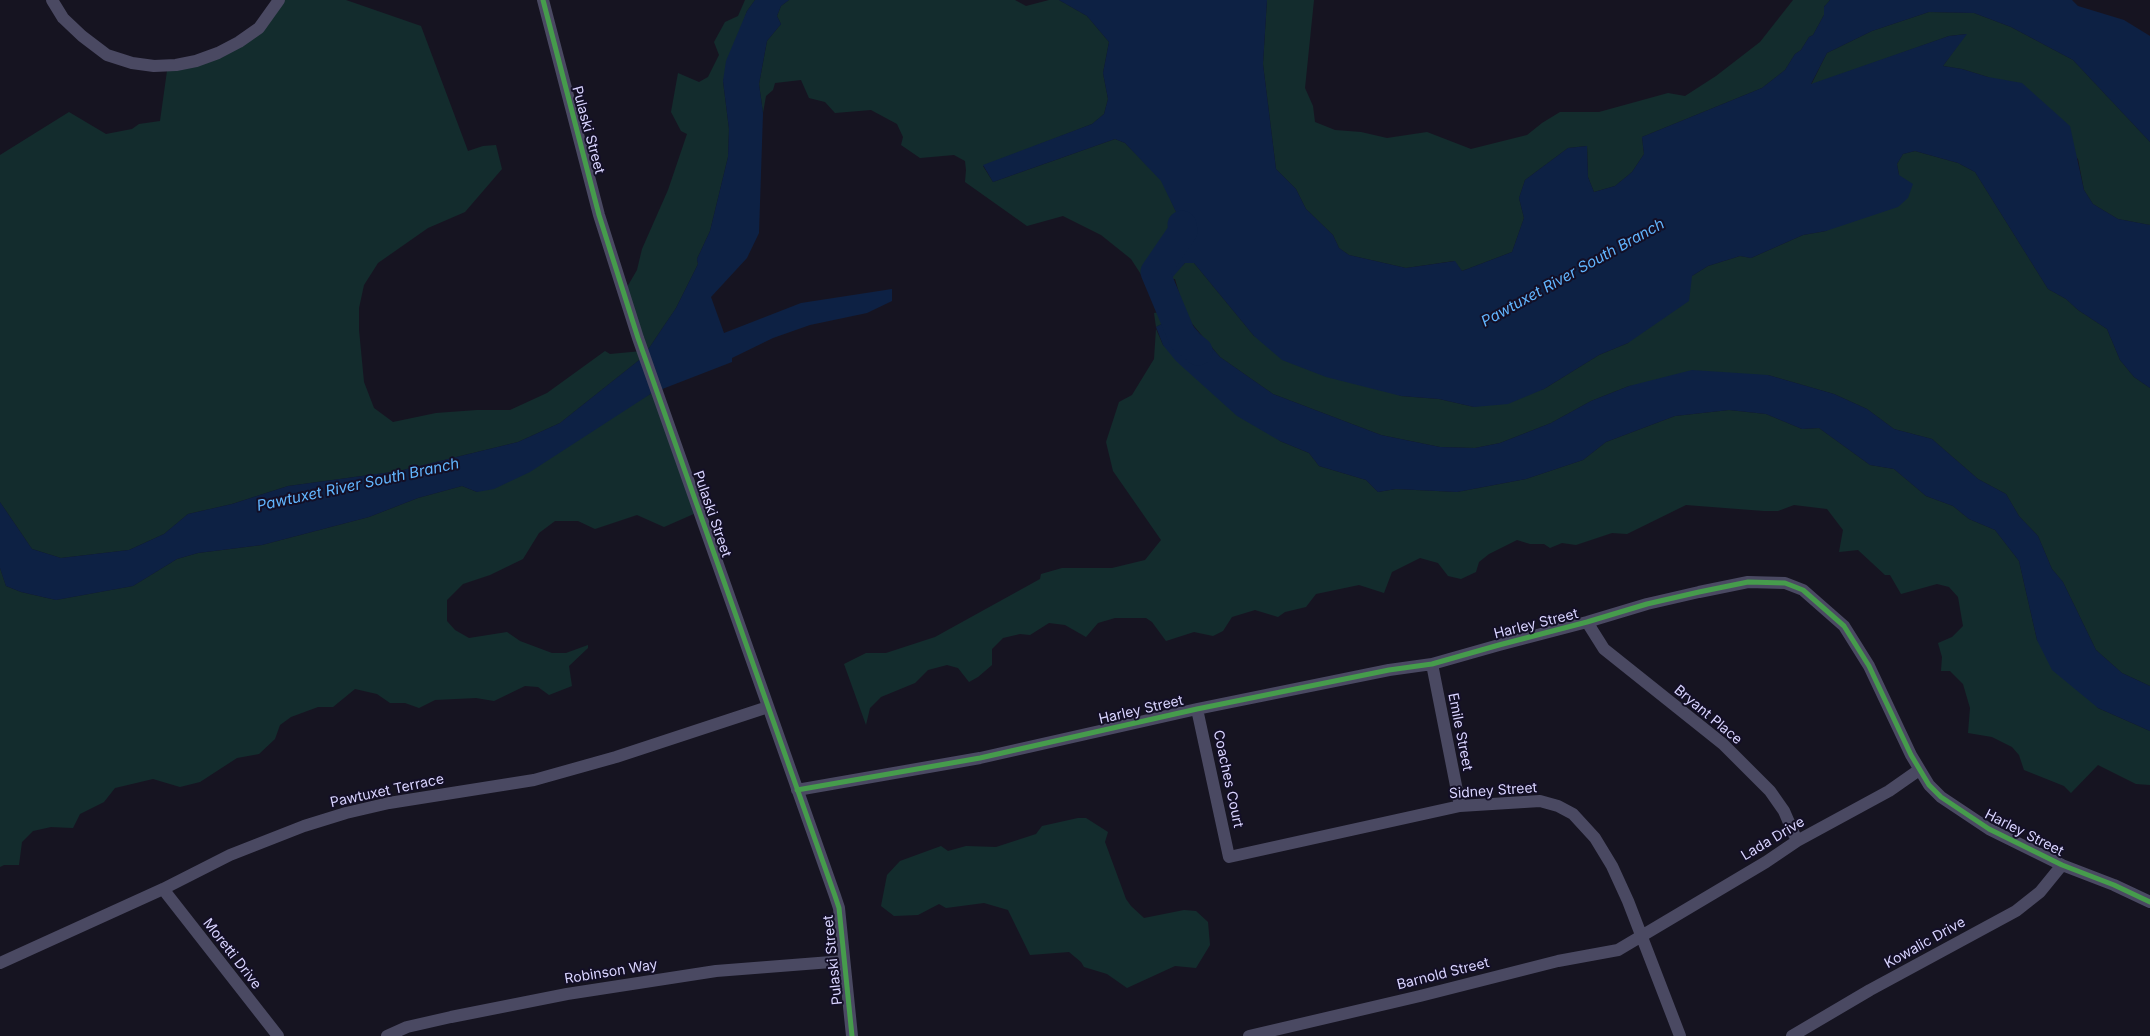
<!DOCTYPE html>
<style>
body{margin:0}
canvas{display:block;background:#161421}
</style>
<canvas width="2150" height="1036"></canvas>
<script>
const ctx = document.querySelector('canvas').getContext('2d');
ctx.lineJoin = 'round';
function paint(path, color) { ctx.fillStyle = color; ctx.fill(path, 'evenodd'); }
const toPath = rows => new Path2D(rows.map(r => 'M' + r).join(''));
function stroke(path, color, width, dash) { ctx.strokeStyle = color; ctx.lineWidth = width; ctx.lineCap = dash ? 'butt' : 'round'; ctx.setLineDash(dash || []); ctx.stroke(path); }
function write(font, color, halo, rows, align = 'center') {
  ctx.font = font + ' Inter,sans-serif'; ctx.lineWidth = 4; ctx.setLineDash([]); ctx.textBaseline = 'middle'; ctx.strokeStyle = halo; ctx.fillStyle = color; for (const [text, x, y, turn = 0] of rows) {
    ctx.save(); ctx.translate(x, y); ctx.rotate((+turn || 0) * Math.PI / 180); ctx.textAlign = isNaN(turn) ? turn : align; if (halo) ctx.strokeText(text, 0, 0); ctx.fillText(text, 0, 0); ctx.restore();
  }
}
const green = toPath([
 [279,0,346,0,421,26,468,151,483,146,496,145,502,169,465,212,428,228,378,263,364,285,359,308,359,330,364,382,374,408,393,422,436,413,477,410,510,410,547,393,605,351,610,354,642,351,623,294,637,270,642,249,668,190,687,134,681,131,671,112,678,73,699,82,708,77,719,55,714,42,725,22,738,16,745,0,755,0,747,11,723,81,729,129,728,157,710,231,697,259,698,264,676,308,643,357,560,423,518,442,399,471,288,486,232,504,188,514,164,534,129,550,61,558,32,549,0,502,0,155,69,112,106,134,132,129,139,124,160,121,167,71,252,32],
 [789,0,1015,0,1026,6,1049,0,1059,0,1087,16,1109,42,1103,73,1108,99,1104,114,1092,124,983,166,993,182,1115,139,1125,143,1162,181,1177,214,1175,235,1154,279,1144,279,1131,259,1101,235,1063,216,1027,226,965,182,966,170,965,161,954,155,920,158,901,145,903,137,897,124,871,110,835,113,825,102,809,98,801,80,775,83,773,90,766,96,763,113,759,84,767,41,781,24,777,16,781,6],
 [1267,0,1314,0,1305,88,1313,106,1315,122,1335,130,1361,132,1387,138,1427,132,1471,149,1527,135,1542,123,1560,112,1599,112,1668,93,1685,96,1716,76,1760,42,1793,0,1830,0,1824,7,1824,15,1813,35,1809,37,1801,50,1795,54,1785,70,1762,88,1642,137,1644,154,1632,172,1615,186,1594,192,1588,177,1587,146,1568,148,1525,180,1519,198,1524,218,1512,252,1462,271,1454,261,1406,268,1349,255,1339,248,1333,235,1306,209,1296,189,1276,169,1263,64],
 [1929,12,1974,13,2011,27,2073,60,2150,142,2150,225,2118,219,2093,204,2084,190,2078,159,1988,77,1962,69,1943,66,1966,34,1949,36,1811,85,1827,53,1872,31],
 [1915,151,1958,163,1975,172,2048,289,2066,299,2078,310,2107,329,2120,360,2134,377,2150,388,2150,686,2122,673,2096,650,2063,582,2052,569,2038,536,2019,516,2006,494,1978,479,1932,439,1894,429,1867,409,1834,394,1768,375,1629,386,1591,401,1551,423,1500,443,1475,448,1440,447,1381,435,1273,394,1220,357,1189,320,1167,321,1156,327,1154,313,1178,309,1182,303,1175,279,1171,279,1173,275,1185,263,1194,263,1254,336,1401,396,1439,399,1474,407,1544,389,1599,355,1628,343,1692,276,1708,266,1740,256,1751,258,1803,235,1826,231,1899,175,1897,164,1903,154],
 [1156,329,1163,345,1280,441,1309,453,1319,466,1366,480,1378,492,1396,489,1457,492,1526,479,1583,460,1606,442,1675,416,1729,410,1766,414,1802,429,1819,428,1870,465,1894,469,1926,496,1953,506,1969,519,1995,530,2019,561,2037,640,2098,708,2150,731,2150,785,2136,784,2098,765,2071,793,2064,786,2024,770,2019,755,2012,747,1992,737,1968,733,1970,708,1963,684,1950,671,1941,671,1942,657,1938,643,1952,637,1963,626,1958,597,1949,587,1937,584,1901,594,1890,575,1885,575,1858,550,1839,552,1843,530,1827,509,1794,505,1778,511,1764,511,1686,505,1627,534,1612,533,1576,545,1562,543,1550,548,1544,544,1530,544,1517,540,1489,554,1479,562,1476,572,1461,579,1448,576,1438,563,1420,558,1392,572,1384,593,1359,585,1316,594,1306,607,1285,612,1278,617,1255,610,1232,617,1223,631,1213,636,1194,632,1166,641,1152,622,1146,618,1115,618,1098,623,1086,637,1065,625,1049,623,1030,635,1020,634,1003,638,992,649,992,665,978,677,969,682,958,668,947,665,928,670,915,683,881,697,870,708,866,725,844,664,866,653,886,653,935,637,1040,579,1041,574,1062,568,1112,568,1145,560,1161,540,1113,471,1106,442,1119,402,1132,395,1154,359],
 [652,393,696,513,664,527,637,515,595,529,578,521,555,521,539,533,523,559,490,575,463,584,447,600,447,621,455,630,469,638,507,632,520,641,552,653,566,653,588,645,588,648,569,666,572,686,549,695,538,687,525,686,494,701,476,698,435,700,419,708,405,703,390,703,377,694,355,689,333,707,318,707,291,717,280,725,275,739,259,754,237,758,200,782,180,787,153,779,115,788,104,802,80,814,73,828,51,827,33,831,22,842,19,865,4,865,0,867,0,568,6,586,21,592,56,600,133,586,177,559,198,553,262,545,369,517,418,498,462,486,477,492],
 [1078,818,1086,818,1108,832,1105,842,1126,899,1131,906,1144,918,1184,910,1196,911,1208,922,1210,945,1196,968,1175,966,1127,988,1107,974,1084,967,1081,962,1069,952,1030,955,1008,910,984,903,946,908,939,904,918,915,894,916,881,906,887,875,900,861,941,846,948,851,966,846,996,847,1036,834,1042,826]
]);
const water = toPath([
 [755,0,789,0,781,6,777,16,781,24,767,41,759,84,763,113,759,233,747,258,711,297,724,333,801,303,892,289,892,301,867,313,810,325,773,338,732,358,732,362,652,393,530,472,494,489,477,492,462,486,418,498,369,517,262,545,198,553,177,559,133,586,56,600,21,592,6,586,0,568,0,502,32,549,61,558,129,550,164,534,188,514,232,504,288,486,399,471,518,442,560,423,643,357,676,308,698,264,697,259,710,231,728,157,729,129,723,81,726,61,747,11],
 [1059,0,1267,0,1263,64,1276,169,1296,189,1306,209,1333,235,1339,248,1349,255,1406,268,1455,261,1462,271,1512,252,1524,218,1519,198,1525,180,1568,148,1587,146,1588,177,1594,192,1615,186,1632,172,1644,154,1642,137,1762,88,1785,70,1795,54,1801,50,1809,37,1813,35,1824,15,1824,7,1830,0,2072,0,2078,6,2124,20,2150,36,2150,142,2073,60,2011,27,1974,13,1929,12,1872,31,1827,53,1811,84,1949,36,1967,34,1943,66,1962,69,1988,77,2022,83,2070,126,2084,190,2093,204,2118,219,2150,225,2150,388,2134,377,2120,360,2107,329,2078,310,2066,299,2048,289,1975,172,1958,163,1915,151,1903,154,1897,164,1899,175,1913,184,1908,198,1898,207,1826,231,1803,235,1751,258,1740,256,1708,266,1692,276,1689,301,1628,343,1599,355,1544,389,1508,404,1474,407,1439,399,1401,396,1326,377,1282,360,1254,336,1194,263,1185,263,1171,279,1163,285,1155,285,1154,279,1175,235,1177,214,1161,181,1125,143,1115,139,993,182,983,165,1092,124,1104,114,1108,99,1103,73,1109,42,1087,16],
 [1188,320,1220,357,1273,394,1381,435,1440,447,1475,448,1500,443,1551,423,1591,401,1629,386,1692,370,1768,375,1834,394,1867,409,1894,429,1932,439,1978,479,2006,494,2019,516,2038,536,2052,569,2063,582,2096,650,2122,673,2150,686,2150,731,2098,708,2052,670,2037,640,2019,561,1995,530,1969,519,1953,506,1926,496,1894,469,1870,465,1819,428,1802,429,1766,414,1729,410,1675,416,1606,442,1583,460,1526,479,1457,492,1396,489,1378,492,1366,480,1319,466,1309,453,1280,441,1237,416,1176,361,1163,345,1156,327,1167,321]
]);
const river = toPath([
 [1182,225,1183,231,1155,272,1183,339,1198,351]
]);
const street = toPath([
 [52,0,63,18,82,36,107,55,132,63,154,66,176,65,196,61,218,53,239,42,259,28,279,0],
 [543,0,599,215,638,338,835,896,839,908,852,1036],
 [1587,622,1604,649,1723,744,1770,791,1784,811,1797,841],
 [1432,664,1460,806],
 [1197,709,1229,857,1460,806,1540,801,1558,806,1573,814,1595,838,1612,866,1628,901,1680,1036],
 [797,790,980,758,1197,709,1389,670,1432,664,1499,645,1587,622,1647,604,1699,592,1748,582,1785,583,1803,590,1844,626,1869,666,1911,755,1929,785,1941,797,1989,829,2062,865,2114,885,2150,902],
 [163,889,278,1036],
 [0,963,163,889,230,855,304,826,346,813,389,803,534,780,616,757,768,707],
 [387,1036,407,1027,451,1017,567,994,716,971,844,961],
 [1249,1036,1420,996,1558,961,1618,950,1766,862,1797,841,1889,791,1919,770],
 [1792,1036,1870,990,2016,911,2040,892,2062,865]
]);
const cycleway = toPath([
 [543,0,599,215,638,338,835,896,839,908,852,1036],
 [797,790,980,758,1197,709,1389,670,1432,664,1499,645,1587,622,1647,604,1699,592,1748,582,1785,583,1803,590,1844,626,1869,666,1911,755,1929,785,1941,797,1989,829,2062,865,2114,885,2150,902]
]);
const streetNames = [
 ["Pulaski Street",588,130,75],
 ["Pulaski Street",712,514,71],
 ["Harley Street",1536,624,-14],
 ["Harley Street",1141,710,-13],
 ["Bryant Place",1708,715,40],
 ["Emile Street",1460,732,79],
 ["Coaches Court",1228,779,78],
 ["Pawtuxet Terrace",387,791,-12],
 ["Sidney Street",1493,791,-4],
 ["Harley Street",2024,833,27],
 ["Lada Drive",1773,839,-31],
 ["Kowalic Drive",1925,943,-29],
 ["Moretti Drive",232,954,52],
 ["Pulaski Street",833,960,-96],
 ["Robinson Way",611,972,-9],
 ["Barnold Street",1443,974,-14]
];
const waterNames = [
 ["Pawtuxet River South Branch",1573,273,-29],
 ["Pawtuxet River South Branch",358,485,-12]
];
paint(green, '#132c2d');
paint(water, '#0d2144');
stroke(river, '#0d2144', 29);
stroke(street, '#4a4962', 12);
stroke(cycleway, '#469c4c', 5);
write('14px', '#d9d4ff', '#130f26', streetNames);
write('italic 15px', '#62b6ff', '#130f26', waterNames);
</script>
